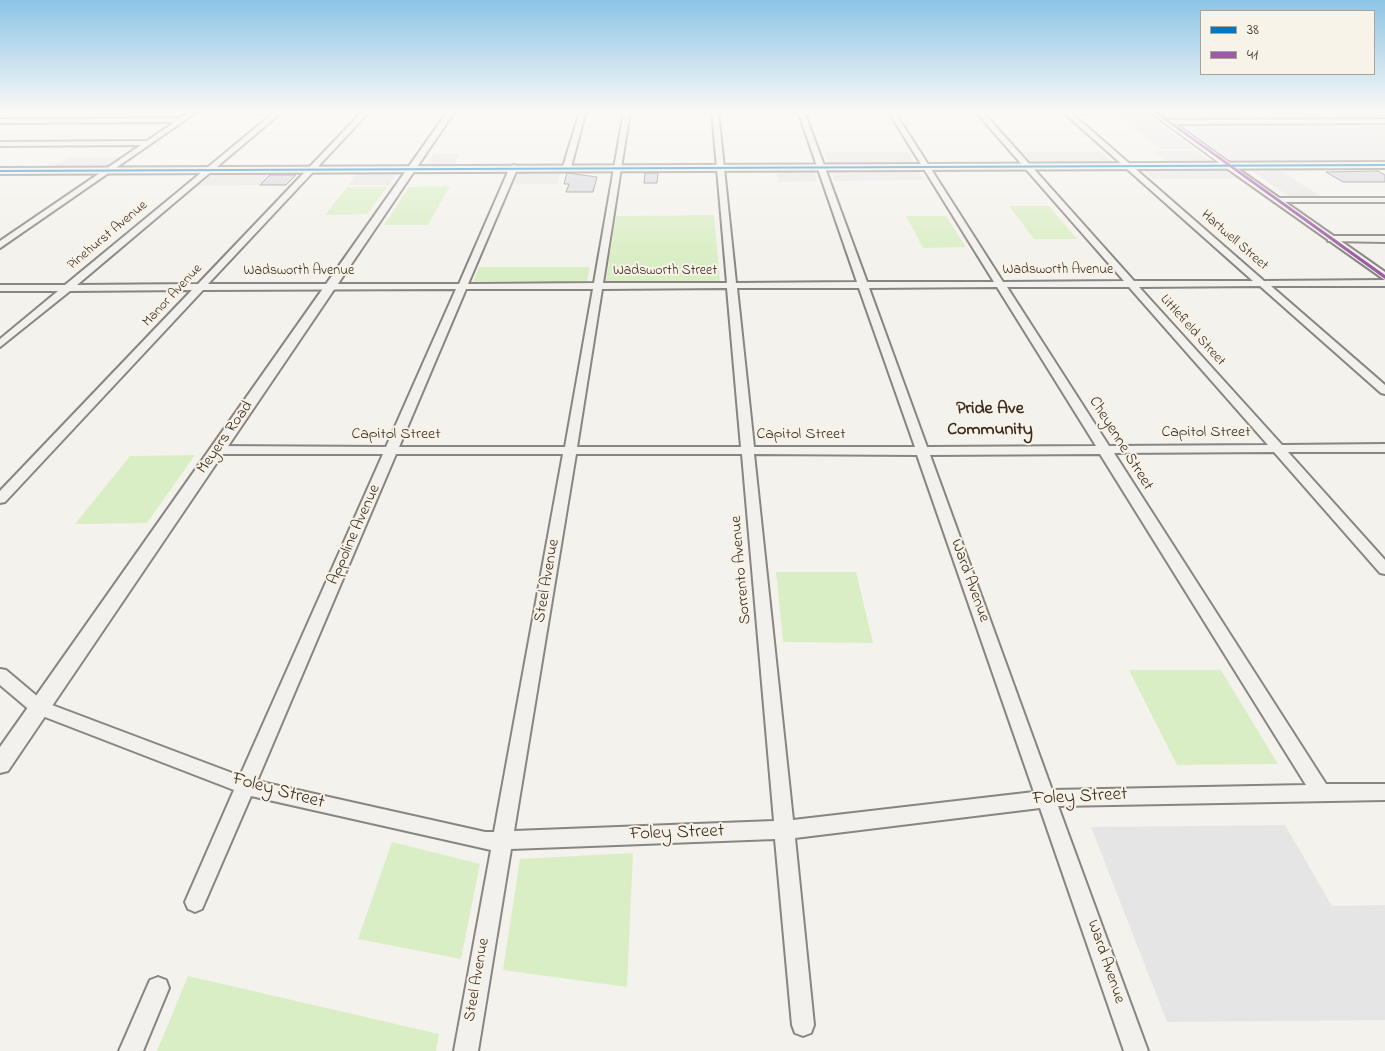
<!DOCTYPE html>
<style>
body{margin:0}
#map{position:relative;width:1385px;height:1051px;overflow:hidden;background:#f4f2ec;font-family:"Indie Flower",sans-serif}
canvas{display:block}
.legend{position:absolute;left:1200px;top:10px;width:175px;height:65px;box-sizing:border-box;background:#f7f3e8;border:1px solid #aca397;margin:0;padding:6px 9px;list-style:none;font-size:15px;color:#3b2a1e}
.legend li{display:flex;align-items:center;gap:10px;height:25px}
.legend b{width:25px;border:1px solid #aca397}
</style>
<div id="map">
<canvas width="1385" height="1051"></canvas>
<ul class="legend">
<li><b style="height:6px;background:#0079c2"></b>38</li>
<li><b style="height:6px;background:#9b5ba5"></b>41</li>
</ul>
</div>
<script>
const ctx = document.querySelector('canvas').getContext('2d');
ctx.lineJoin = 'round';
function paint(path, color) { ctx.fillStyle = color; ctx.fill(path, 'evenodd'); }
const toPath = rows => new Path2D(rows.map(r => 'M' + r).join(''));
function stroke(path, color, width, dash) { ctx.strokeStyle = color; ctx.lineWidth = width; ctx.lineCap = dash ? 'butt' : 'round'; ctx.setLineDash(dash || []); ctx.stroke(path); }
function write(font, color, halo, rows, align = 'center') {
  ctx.font = font + ' "Indie Flower",sans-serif'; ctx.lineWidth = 4; ctx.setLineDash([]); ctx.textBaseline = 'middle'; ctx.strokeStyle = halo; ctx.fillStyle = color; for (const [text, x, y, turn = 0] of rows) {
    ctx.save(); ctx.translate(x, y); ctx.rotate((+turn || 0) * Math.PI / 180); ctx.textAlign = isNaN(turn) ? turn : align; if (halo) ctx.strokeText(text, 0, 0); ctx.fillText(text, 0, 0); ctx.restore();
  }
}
const built = toPath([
 [1111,111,1142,111,1195,149,1161,149],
 [1160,111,1199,111,1212,120,1173,120],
 [1204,111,1236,111,1249,120,1217,120],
 [1265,111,1314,111,1329,119,1280,119],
 [1328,111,1385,111,1385,119,1344,120],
 [1179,124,1385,124,1385,161,1232,161],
 [1154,151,1197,151,1212,162,1168,162],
 [825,152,908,152,914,162,829,163],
 [1022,152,1101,152,1113,162,1032,162],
 [433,154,460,154,455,164,427,164],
 [69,157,119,157,106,166,54,166],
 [1142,169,1223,169,1237,179,1153,179],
 [776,170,813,170,817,181,779,182],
 [831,170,918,170,924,180,835,181],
 [398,171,389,185,348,185,359,172],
 [519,171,561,171,557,184,514,184],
 [1252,171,1281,171,1320,196,1288,196],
 [298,174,287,185,198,186,211,175],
 [1285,825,1332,906,1385,905,1385,1020,1167,1022,1091,827]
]);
const green = toPath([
 [450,186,428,225,384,225,409,187],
 [347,187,387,187,367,214,325,215],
 [1009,206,1049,206,1077,239,1034,239],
 [714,215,720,281,606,281,616,216],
 [906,216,946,216,966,247,923,248],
 [479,267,590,267,587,281,473,281],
 [195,455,147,523,75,524,130,456],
 [776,572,856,572,873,643,783,642],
 [1129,670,1221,670,1278,764,1177,765],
 [392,842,480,864,461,959,358,939],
 [633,853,627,987,503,970,520,859],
 [188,976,439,1034,436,1051,157,1051]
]);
const building = toPath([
 [1378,171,1385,175,1385,182,1343,182,1326,172,1378,171],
 [567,173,597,177,593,192,566,192,569,184,564,184,567,173],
 [645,173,658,173,657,183,644,183,645,173],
 [270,175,296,175,286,185,260,185,270,175]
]);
const minor = toPath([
 [190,111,198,111,0,248,0,241,141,145,0,146,0,142,147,141,175,122,0,123,0,119,180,118,190,111],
 [276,111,283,111,77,285,198,284,363,111,370,111,208,284,459,284,510,167,514,165,518,167,468,284,594,283,624,111,630,111,603,283,727,283,712,111,718,111,736,283,857,282,798,111,804,111,867,282,994,282,888,111,894,111,1003,282,1124,281,975,111,982,111,1134,281,1253,281,1062,111,1069,111,1264,281,1385,280,1385,286,1271,286,1385,385,1385,394,1381,393,1260,286,1139,287,1282,445,1385,444,1385,452,1288,452,1385,560,1385,574,1380,573,1274,452,1114,453,1326,784,1385,784,1385,800,1058,806,1148,1051,1124,1051,1040,808,795,838,814,1025,811,1033,803,1036,795,1033,792,1025,775,839,511,849,478,1051,454,1051,491,850,251,796,202,909,195,912,188,909,185,902,234,790,32,712,0,685,0,669,6,670,44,702,240,776,383,454,217,454,211,450,217,446,386,447,456,289,203,290,5,502,0,503,0,491,192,290,70,291,0,347,0,339,58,291,0,291,0,285,65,285,276,111],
 [997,287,1096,446,927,447,869,288,997,287],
 [1007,287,1129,287,1268,445,1109,446,1007,287],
 [727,288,741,447,577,447,602,289,727,288],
 [737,288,859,288,915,447,754,447,737,288],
 [466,289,593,289,565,447,399,447,466,289],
 [396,454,563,454,494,832,485,832,257,781,396,454],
 [576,454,742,454,774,821,514,831,576,454],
 [754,454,917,455,1034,792,793,820,754,454],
 [1100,454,1306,785,1052,790,930,455,1100,454],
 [580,111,586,111,571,167,567,169,563,167,580,111],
 [1385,119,1385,123,1167,124,1164,122,1167,120,1385,119],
 [1277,198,1385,198,1385,202,1274,202,1273,200,1277,198],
 [1331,236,1385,236,1385,242,1328,241,1328,237,1331,236],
 [158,977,166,980,169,988,143,1051,119,1051,150,980,158,977]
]);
const tertiary = toPath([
 [448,111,455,111,8,771,0,773,0,747,448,111],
 [1228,162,1385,272,1385,280,1225,167,1224,165,1228,162]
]);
const secondary = toPath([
 [1148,111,1158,111,1233,165,1225,167,1148,111]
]);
const primary = toPath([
 [1385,162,1385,168,0,174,0,168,1385,162]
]);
const bus1 = toPath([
 [1385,164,1385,166,0,172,0,170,1385,164]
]);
const bus2 = toPath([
 [1156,111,1385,275,1385,279,1152,111,1156,111]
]);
const farStreetnames = [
 ["Pinehurst Avenue",108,236,-40],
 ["Hartwell Street",1234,241,41],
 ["Wadsworth Avenue",1058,271],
 ["Wadsworth Avenue",299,272],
 ["Wadsworth Street",665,272],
 ["Manor Avenue",173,296,-47],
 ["Littlefield Street",1192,331,48]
];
const streetNames = [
 ["Capitol Street",1206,433],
 ["Capitol Street",396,435],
 ["Capitol Street",801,435],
 ["Meyers Road",226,438,-55],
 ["Cheyenne Street",1120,444,58],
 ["Appoline Avenue",355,535,-66],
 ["Sorrento Avenue",742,570,-95],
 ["Steel Avenue",548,581,-80],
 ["Ward Avenue",969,581,70],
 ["Ward Avenue",1105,962,71],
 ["Steel Avenue",478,980,-80]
];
const neighbourhoodNames = [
 ["Pride Ave",990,410],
 ["Community",990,431]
];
const nearStreetnames = [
 ["Foley Street",278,792,15],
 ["Foley Street",1080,798,-3],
 ["Foley Street",677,834,-2]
];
paint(built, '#e6e5e5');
paint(green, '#daeec5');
paint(building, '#d6d7de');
stroke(building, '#898580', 1);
stroke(minor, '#898580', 4);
stroke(tertiary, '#898580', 4);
stroke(secondary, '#898580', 3);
stroke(primary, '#898580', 4);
paint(minor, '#f2f1ed');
paint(tertiary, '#f2f1ed');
paint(secondary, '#f2f1ed');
paint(primary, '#f2f1ed');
paint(bus1, '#0079c2');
paint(bus2, '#9b5ba5');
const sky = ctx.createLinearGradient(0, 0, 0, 259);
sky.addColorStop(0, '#8dc4e6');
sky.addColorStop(0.43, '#faf9f6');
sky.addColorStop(1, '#faf9f600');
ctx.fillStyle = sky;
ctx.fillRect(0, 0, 1385, 259);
write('14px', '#3b2a1e', '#f7f3e8', farStreetnames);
write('16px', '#3b2a1e', '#f7f3e8', streetNames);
write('bold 18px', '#3b2a1e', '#f7f3e8', neighbourhoodNames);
write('19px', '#3b2a1e', '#f7f3e8', nearStreetnames);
</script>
